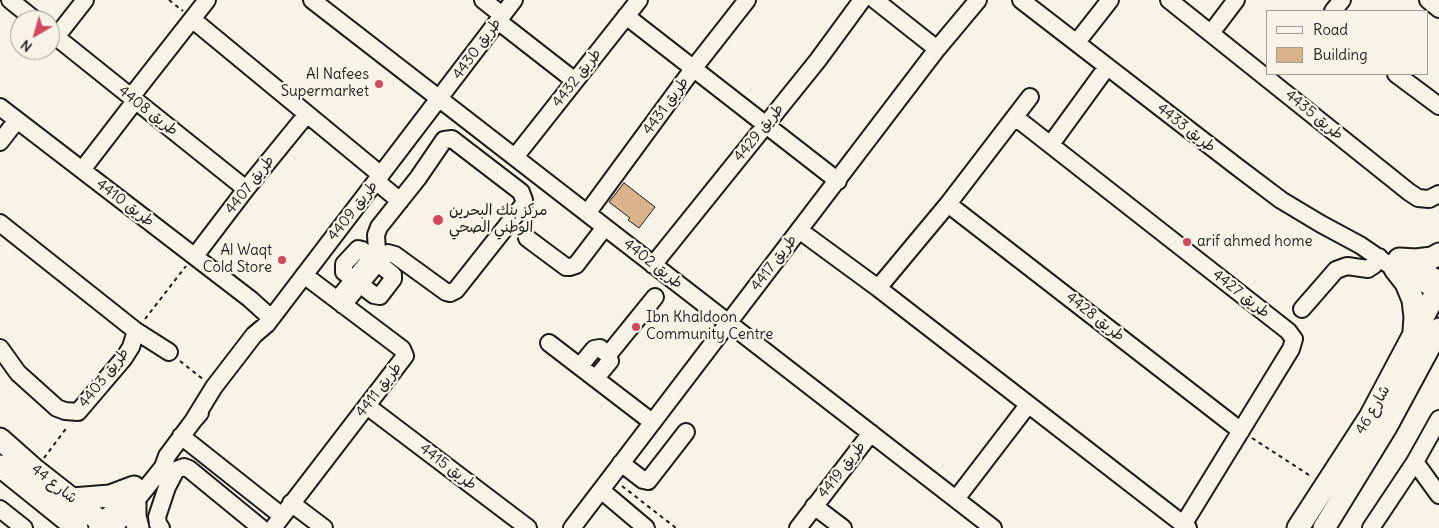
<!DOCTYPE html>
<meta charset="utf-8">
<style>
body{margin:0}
#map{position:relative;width:1439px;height:528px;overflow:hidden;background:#f7f3e8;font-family:Delius,sans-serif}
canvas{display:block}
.legend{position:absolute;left:1266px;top:10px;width:162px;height:65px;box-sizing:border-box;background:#f7f3e8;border:1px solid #9f9d96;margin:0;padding:6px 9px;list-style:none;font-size:15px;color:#1c1c1c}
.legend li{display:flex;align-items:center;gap:10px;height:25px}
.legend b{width:25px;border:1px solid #9f9d96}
.north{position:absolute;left:10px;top:10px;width:50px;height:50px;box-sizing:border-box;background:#f7f3e8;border:1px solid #9f9d96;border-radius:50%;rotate:218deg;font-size:14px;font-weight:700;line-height:20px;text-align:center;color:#1c1c1c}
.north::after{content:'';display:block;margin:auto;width:18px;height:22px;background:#d1495b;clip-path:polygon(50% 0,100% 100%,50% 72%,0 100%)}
</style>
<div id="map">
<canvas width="1439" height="528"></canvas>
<ul class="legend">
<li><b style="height:6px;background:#f7f3e8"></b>Road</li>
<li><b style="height:14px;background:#d9b48a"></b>Building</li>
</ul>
<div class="north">N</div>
</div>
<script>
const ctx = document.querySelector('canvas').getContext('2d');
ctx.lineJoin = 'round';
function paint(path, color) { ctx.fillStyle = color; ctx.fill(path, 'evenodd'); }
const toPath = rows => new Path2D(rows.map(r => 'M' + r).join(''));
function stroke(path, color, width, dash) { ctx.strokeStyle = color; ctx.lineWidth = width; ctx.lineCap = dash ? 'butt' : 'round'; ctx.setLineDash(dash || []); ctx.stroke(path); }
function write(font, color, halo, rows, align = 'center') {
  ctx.font = font + ' Delius,"Playpen Sans Arabic",sans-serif'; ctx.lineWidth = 4.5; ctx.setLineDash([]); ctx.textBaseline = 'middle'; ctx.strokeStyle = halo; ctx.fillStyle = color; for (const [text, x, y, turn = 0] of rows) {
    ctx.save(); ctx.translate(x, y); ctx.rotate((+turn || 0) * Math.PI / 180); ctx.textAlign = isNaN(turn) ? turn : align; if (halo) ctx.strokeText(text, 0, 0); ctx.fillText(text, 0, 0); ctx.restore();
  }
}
const building = toPath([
 [624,183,655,207,639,228,628,220,630,218,609,202,624,183]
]);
const path = toPath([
 [169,0,183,11],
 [145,319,186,266],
 [180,361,204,380],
 [1252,438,1312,477],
 [44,458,68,426],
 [622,486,676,528]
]);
const minor = toPath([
 [10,0,35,20],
 [312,0,993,528],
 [483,0,502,15],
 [875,0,937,49],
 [1021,0,1236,166,1281,200,1321,224,1360,245,1395,269,1439,292],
 [1169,0,1409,192,1418,198,1429,199,1439,194],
 [1428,0,1439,9],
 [1333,11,1342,0],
 [626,16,838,181],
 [192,19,381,175],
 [498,21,575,81],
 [50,32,246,189],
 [1211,33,1236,0],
 [56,37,85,0],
 [1077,42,1110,0],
 [1396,74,1439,106],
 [131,97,207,0],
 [0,107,250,299,271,318],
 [1015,117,1288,331,1294,339,1291,349,1183,525],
 [0,142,17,120],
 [1051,144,1107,67],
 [515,157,639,0],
 [82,170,135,101],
 [376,181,400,201],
 [948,204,1241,431],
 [588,212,693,69,747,0],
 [0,223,136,331,169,352],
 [799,230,878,288,1188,528],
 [527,238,566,267,570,267,576,265,605,227],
 [358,249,362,250,393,275,393,279,380,296,374,295,344,272,344,264,358,249],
 [195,256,246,189,307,114],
 [1402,260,1439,279],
 [653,265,818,60,862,0],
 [878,288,948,204,1030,97],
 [337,300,377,251,376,235,379,227,418,178,444,140,452,139,521,192,524,200,524,204,456,290,450,293,446,292,395,255,388,253,384,255,343,305],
 [1302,309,1336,270,1347,266,1368,269,1374,265,1379,257],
 [549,343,652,422],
 [0,348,18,373,57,408,65,411,78,412,124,358,131,347,136,331],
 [608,355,655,297],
 [580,366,594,349,600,348,608,355,610,361,596,378],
 [367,406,528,528],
 [193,421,214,387,254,335,267,324,514,0],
 [181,436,282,516],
 [1415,462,1439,495],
 [621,463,643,480,648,481,686,432],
 [601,490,646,528],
 [956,499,1028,405],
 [291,503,324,528],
 [814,506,843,528],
 [0,509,24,528],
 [97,528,133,488],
 [114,528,163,467,167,456,193,421,200,413],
 [161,528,158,524,157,517,167,487,176,470,184,467,189,469,261,528],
 [273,528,405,356,402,349,304,275],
 [572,528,937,49,978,0],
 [798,528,871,433],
 [1371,528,1415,462,1439,419]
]);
const major = toPath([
 [1399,259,1416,260,1432,258,1439,254],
 [1395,269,1406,283,1413,300,1415,317,1414,331],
 [0,439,35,470,109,528],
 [0,466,77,528],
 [72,499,110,496,134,487],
 [135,504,135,516,138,528],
 [1298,528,1370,417,1439,287],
 [1324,528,1386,427,1439,329]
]);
const markers = [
 [379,84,5,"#d1495b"],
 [438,220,6,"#d1495b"],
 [1187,242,5,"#d1495b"],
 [282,260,5,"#d1495b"],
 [636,327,5,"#d1495b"]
];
const streetNames = [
 ["طريق 4430",477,49,-54],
 ["طريق 4432",577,78,-52],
 ["طريق 4431",666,106,-54],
 ["طريق 4408",148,111,38],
 ["طريق 4435",1314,115,39],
 ["طريق 4433",1186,128,38],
 ["طريق 4429",759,133,-51],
 ["طريق 4407",250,185,-52],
 ["طريق 4410",125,203,37],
 ["طريق 4409",353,211,-52],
 ["طريق 4417",774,263,-53],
 ["طريق 4402",653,264,38],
 ["طريق 4427",1241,294,38],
 ["طريق 4428",1095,317,38],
 ["طريق 4403",104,378,-52],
 ["طريق 4411",379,390,-52],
 ["شارع 46",1373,410,-60],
 ["طريق 4415",448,467,37],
 ["طريق 4419",842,470,-52],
 ["شارع 44",54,484,38]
];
const poiNames = [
 ["Al Nafees",369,75,"right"],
 ["Supermarket",369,92,"right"],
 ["مركز بنك البحرين",449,211],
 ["الوطني الصحي",449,228],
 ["arif ahmed home",1197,242],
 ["Al Waqt",272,251,"right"],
 ["Cold Store",272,268,"right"],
 ["Ibn Khaldoon",646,318],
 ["Community Centre",646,335]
];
paint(building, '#d9b48a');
stroke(building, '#1c1c1c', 1);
stroke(minor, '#1c1c1c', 20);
stroke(major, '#1c1c1c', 25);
stroke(path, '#1c1c1c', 2, [4, 4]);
stroke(minor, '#f7f3e8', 16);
stroke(major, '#f7f3e8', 21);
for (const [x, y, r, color] of markers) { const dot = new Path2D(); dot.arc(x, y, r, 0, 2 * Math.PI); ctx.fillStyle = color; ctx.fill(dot); stroke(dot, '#f7f3e8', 2); }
write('15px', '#1c1c1c', '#f7f3e8', streetNames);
write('15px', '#1c1c1c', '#f7f3e8', poiNames, 'left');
</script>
